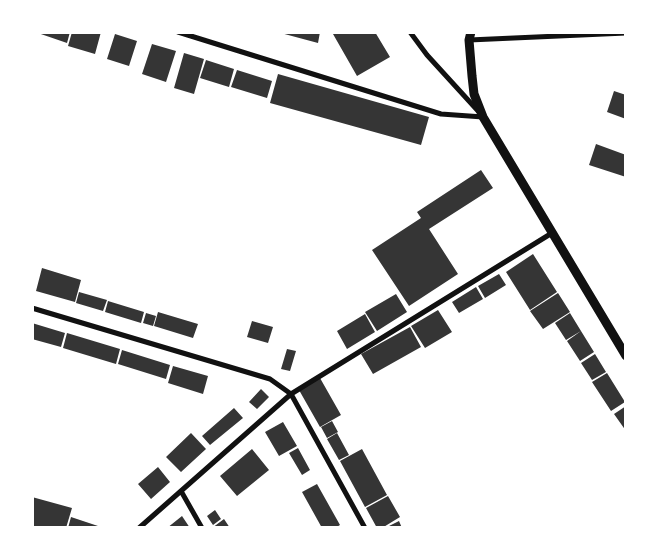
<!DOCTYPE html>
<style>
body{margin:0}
#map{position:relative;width:658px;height:560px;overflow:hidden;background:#fff;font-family:"PT Sans Narrow",sans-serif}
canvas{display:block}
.frame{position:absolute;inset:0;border:34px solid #fff;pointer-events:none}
</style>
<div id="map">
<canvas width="658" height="560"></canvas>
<div class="frame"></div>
</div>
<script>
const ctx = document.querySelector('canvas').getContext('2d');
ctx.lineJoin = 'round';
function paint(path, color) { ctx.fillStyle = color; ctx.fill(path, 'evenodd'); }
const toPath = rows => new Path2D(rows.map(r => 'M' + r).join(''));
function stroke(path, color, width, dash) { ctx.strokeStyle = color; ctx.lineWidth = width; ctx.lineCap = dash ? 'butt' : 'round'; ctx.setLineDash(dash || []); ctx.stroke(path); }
const building = toPath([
 [35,32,70,32,67,43],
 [72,32,101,32,95,54,68,46],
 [277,32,320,32,318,43],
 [335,32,375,32,390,57,357,76,333,34],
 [115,34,137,41,129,66,107,59],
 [152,44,176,51,166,82,142,74],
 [184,53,204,59,194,94,174,88],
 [206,60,234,69,229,87,200,78],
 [237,70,272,81,267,98,231,87],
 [278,74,429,117,421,145,270,103],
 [614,91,626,95,626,119,607,112],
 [596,144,626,155,626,177,589,165],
 [481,170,493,188,429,229,458,274,409,306,372,250,421,218,417,212],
 [533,254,557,292,530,310,506,272],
 [42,268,81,280,75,302,36,291],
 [499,274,506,285,485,298,478,286],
 [476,287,483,299,459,313,452,302],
 [79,292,107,300,103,311,76,303],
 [558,293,570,312,543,329,530,311],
 [396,294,407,312,377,331,365,312],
 [108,301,144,312,141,323,105,312],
 [438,310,452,332,425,348,411,326],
 [158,312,198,324,193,338,154,326],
 [146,313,156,316,153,326,143,323],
 [570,313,581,331,566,340,555,323],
 [365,314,375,332,347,349,337,331],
 [252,321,273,327,268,343,247,337],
 [32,323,65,333,61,347,32,339],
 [410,327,421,347,373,374,361,354],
 [581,331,594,352,580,361,567,341],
 [67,333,120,349,116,364,63,348],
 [287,349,296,351,290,371,281,369],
 [122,350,170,365,166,379,118,364],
 [595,354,606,372,592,380,581,363],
 [173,366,208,376,203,394,168,383],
 [607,373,625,402,611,411,592,382],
 [320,378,341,415,320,427,299,390],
 [261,389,269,397,257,409,249,402],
 [626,406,626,431,614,414],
 [234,408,243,418,210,445,202,436],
 [332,421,338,432,327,438,321,427],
 [283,422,297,446,279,456,265,432],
 [191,433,206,449,181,472,166,457],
 [337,433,349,455,339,460,327,439],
 [298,448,310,470,302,475,289,453],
 [252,449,269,470,237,496,220,476],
 [362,449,387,495,365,507,340,461],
 [158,467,170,482,151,499,138,484],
 [317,484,340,525,335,528,322,528,302,492],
 [388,496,400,517,382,528,377,528,366,508],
 [32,497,72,508,66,528,32,527],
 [215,510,221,519,213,525,207,516],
 [182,516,190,528,167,528],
 [71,517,101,527,101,528,68,528],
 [224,519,230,528,212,528],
 [399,521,402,528,385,528]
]);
const minor = toPath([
 [178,32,441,114,483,117],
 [410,32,427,55,479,112],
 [469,40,626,33],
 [32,308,270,379,291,394,365,528],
 [181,491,202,528],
 [139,528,291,394,552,233]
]);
const secondary = toPath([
 [471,32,469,40,472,76,474,94,483,117,626,356]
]);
paint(building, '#353535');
stroke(minor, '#111', 5);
stroke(secondary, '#111', 9);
</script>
